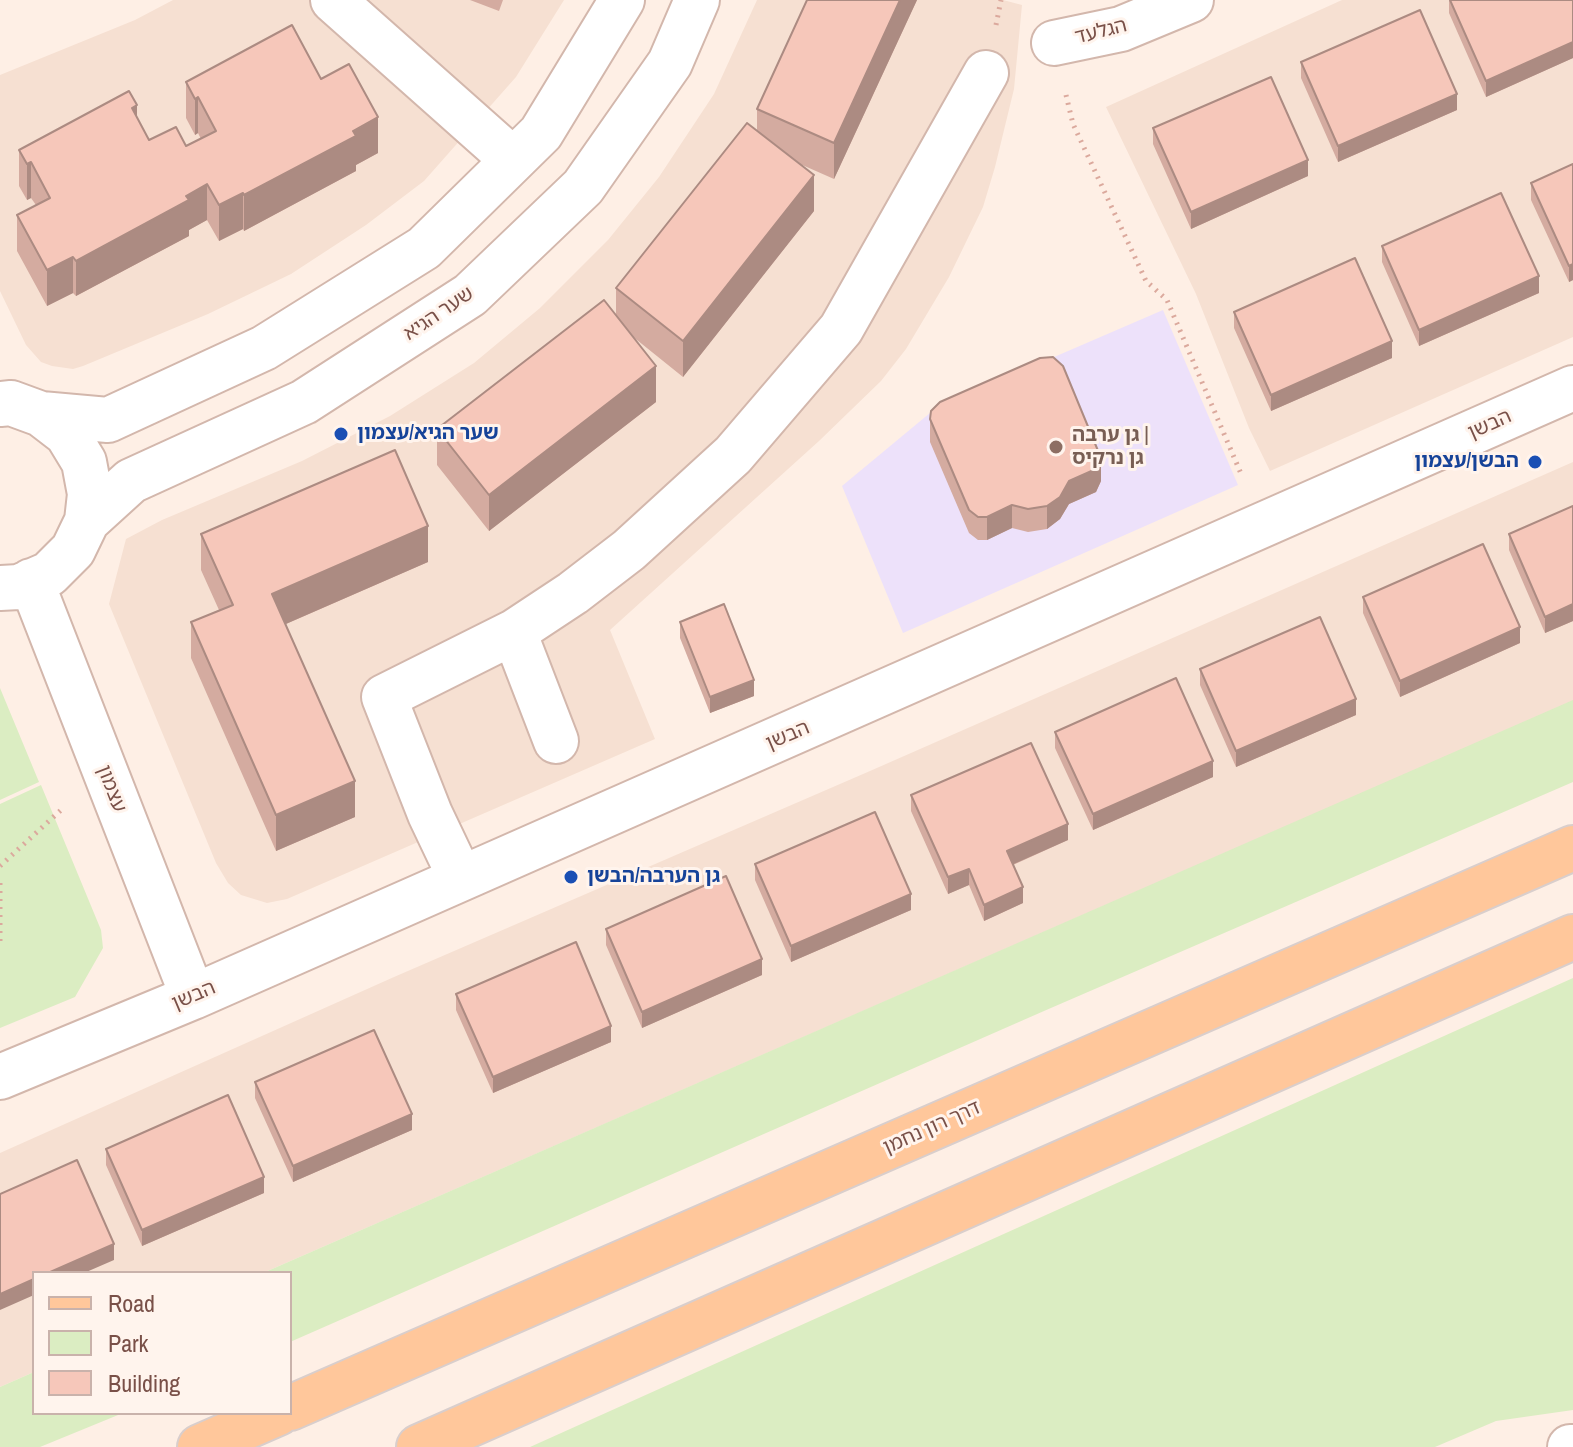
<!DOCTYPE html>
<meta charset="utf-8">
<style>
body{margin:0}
#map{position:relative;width:1573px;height:1447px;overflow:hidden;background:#feefe5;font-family:"Archivo Narrow",sans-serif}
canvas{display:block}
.legend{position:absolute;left:32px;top:1271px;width:260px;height:144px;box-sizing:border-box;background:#fff4ed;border:2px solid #c9b2ab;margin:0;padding:10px 14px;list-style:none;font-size:24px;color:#795048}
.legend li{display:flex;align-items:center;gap:16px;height:40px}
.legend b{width:40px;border:2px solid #c9b2ab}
</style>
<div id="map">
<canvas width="1573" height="1447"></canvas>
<ul class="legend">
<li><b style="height:10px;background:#ffc79b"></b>Road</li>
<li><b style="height:22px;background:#dbedc2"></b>Park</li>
<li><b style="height:22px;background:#f6c7ba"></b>Building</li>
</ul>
</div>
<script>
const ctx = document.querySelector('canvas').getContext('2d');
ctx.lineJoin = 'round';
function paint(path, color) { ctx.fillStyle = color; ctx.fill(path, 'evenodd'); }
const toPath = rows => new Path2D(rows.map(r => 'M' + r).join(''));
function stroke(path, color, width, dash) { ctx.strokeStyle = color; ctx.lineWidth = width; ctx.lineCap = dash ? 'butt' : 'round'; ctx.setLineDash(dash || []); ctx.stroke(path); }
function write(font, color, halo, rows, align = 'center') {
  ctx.font = font + ' "Archivo Narrow","Noto Sans Hebrew",sans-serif'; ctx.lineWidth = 6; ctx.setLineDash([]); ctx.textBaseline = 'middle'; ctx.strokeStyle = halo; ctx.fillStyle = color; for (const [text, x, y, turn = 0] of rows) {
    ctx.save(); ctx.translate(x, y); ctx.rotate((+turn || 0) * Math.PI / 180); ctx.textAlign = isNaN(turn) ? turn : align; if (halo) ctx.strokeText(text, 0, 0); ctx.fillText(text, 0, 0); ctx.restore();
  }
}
const residential = toPath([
 [173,0,564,0,516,77,424,181,366,225,291,274,208,314,83,366,73,369,52,366,41,362,26,345,0,291,0,75,135,20],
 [757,0,1003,0,1022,5,1014,89,995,167,983,207,949,277,906,349,881,381,819,441,610,630,655,739,287,899,267,903,241,895,228,883,216,863,109,604,126,539,162,520,302,461,390,416,474,363,540,308,608,240,659,177,714,94],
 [1342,0,1573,0,1573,337,1270,471,1249,428,1196,294,1106,107],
 [1573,462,1573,701,263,1273,34,1273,34,1372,0,1387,0,1153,394,977,870,771]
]);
const education = toPath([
 [1163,310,1238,485,903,633,842,486,936,408]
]);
const green = toPath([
 [0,688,39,782,0,800],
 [1573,700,1573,782,1044,1011,290,1342,290,1273,263,1273],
 [41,785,101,930,103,948,75,997,0,1028,0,804],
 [1573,978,1573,1410,1496,1421,1435,1447,530,1447],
 [34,1372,34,1413,123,1413,40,1447,0,1447,0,1387]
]);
const path = toPath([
 [996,25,1001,0],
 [1066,95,1073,124,1146,281,1167,300,1242,476],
 [0,866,61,810],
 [0,883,0,943]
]);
const minor = toPath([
 [333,0,513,160],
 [1054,43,1121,29,1191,0],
 [0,404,11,403,41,414,67,434,84,462,90,494,87,521,73,550,49,574,19,587,0,588],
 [41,414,108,420,264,348,424,248,541,133,622,0],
 [87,521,131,481,304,402,470,295,583,187,670,63,697,0],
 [31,581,193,997],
 [514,632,556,741],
 [460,877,430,814,384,697,514,632,573,593,629,550,733,455,841,329,986,73],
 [0,1077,193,997,1573,388],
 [1570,1447,1573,1447]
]);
const major = toPath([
 [290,1408,1573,848],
 [200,1447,278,1413],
 [419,1447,1573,937]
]);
const wall = toPath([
 [470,0,503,0,499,11],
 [807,0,917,0,834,179,800,164,814,211,683,377,632,336,656,402,489,531,437,465,437,429,616,316,616,288,757,131,757,109],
 [1449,0,1573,0,1573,58,1486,97,1449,13],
 [1301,62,1457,110,1338,162,1301,78],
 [321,79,378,153,356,165,356,171,244,231,243,229,219,241,207,220,189,230,189,236,76,296,73,293,47,306,17,251,17,215,36,205,31,198,27,200,19,186,19,150,137,118,149,140,186,146,201,139,198,133,195,135,186,118,186,82],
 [1153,128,1308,176,1191,229,1153,144],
 [1573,164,1573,280,1569,282,1531,200,1531,183],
 [1382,246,1539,293,1419,346,1382,262],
 [1234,312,1392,358,1271,411,1234,328],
 [930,419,1101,481,1096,492,1069,504,1060,519,1047,529,1028,532,1012,528,987,540,978,540,969,533,930,442],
 [1573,506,1573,621,1545,633,1509,550,1509,534],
 [201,534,428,562,286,624,355,817,276,851,191,658,191,622,219,610,201,570],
 [1363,597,1520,643,1400,697,1363,613],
 [680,622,754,696,710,713,680,638],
 [1200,669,1356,715,1236,767,1200,685],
 [1055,732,1213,777,1093,830,1055,748],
 [911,795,1068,840,1013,865,1023,903,984,921,969,885,948,894,911,811],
 [755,864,911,910,791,962,755,880],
 [606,929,762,975,642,1028,606,945],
 [456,994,611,1042,493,1093,456,1010],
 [255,1082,412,1130,293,1182,255,1098],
 [106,1149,264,1193,142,1246,106,1165]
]);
const shadedWall = toPath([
 [900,0,917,0,834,179,834,143],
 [1573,42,1573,58,1486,97,1486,81],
 [1457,94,1457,110,1338,162,1338,146],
 [198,97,198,133,195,135,195,99],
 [137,105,137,141,132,108],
 [378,117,378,153,356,165,356,171,244,231,244,195],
 [1308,160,1308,176,1191,229,1191,212],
 [31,162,31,198,27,200,27,164],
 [814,175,814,211,683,377,683,341],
 [207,184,207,220,189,230,189,236,76,296,76,261],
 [243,193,243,229,219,241,219,205],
 [73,257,73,293,47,306,47,270],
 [1573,264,1573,280,1569,282,1569,266],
 [1539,276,1539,293,1419,346,1419,330],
 [1392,341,1392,358,1271,411,1271,395],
 [656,366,656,402,489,531,489,495],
 [1101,458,1101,481,1096,492,1069,504,1060,519,1047,529,1047,506,1069,481],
 [1012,505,1012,528,987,540,987,517],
 [428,526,428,562,272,630,272,594],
 [1573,604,1573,621,1545,633,1545,617],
 [1520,627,1520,643,1400,697,1400,681],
 [754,680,754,696,710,713,710,697],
 [1356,699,1356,715,1236,767,1236,751],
 [1213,761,1213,777,1093,830,1093,814],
 [355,781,355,817,276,851,276,815],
 [1068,824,1068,840,1007,867,1007,851],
 [969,869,969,885,948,894,948,877],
 [1023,887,1023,903,984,921,984,905],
 [911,894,911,910,791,962,791,946],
 [762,959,762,975,642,1028,642,1012],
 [611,1026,611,1042,493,1093,493,1077],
 [412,1114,412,1130,293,1182,293,1166],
 [264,1177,264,1193,142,1246,142,1230],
 [114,1244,114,1260,84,1273,48,1273],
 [34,1279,34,1295,0,1310,0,1294]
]);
const building = toPath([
 [807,0,900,0,834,143,757,109,807,0],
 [1450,0,1573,0,1573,42,1486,81,1450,0],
 [1420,10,1457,94,1338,146,1301,62,1420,10],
 [292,25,321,79,349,64,378,117,353,131,356,136,244,195,243,193,219,205,207,184,186,196,189,200,76,261,73,257,47,270,17,215,50,198,31,162,27,164,19,150,129,91,137,105,132,108,149,140,176,127,186,146,216,131,198,97,195,99,186,82,292,25],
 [1271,77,1308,160,1191,212,1153,128,1271,77],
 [747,123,814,175,683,341,616,288,747,123],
 [1573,164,1573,264,1569,266,1531,183,1573,164],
 [1501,193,1539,276,1419,330,1382,246,1501,193],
 [1355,258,1392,341,1271,395,1234,312,1355,258],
 [604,300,656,366,489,495,437,429,604,300],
 [1053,357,1063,366,1101,458,1096,469,1069,481,1060,497,1047,506,1028,509,1012,505,987,517,978,517,969,510,930,419,931,411,940,402,1040,358,1053,357],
 [395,450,428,526,272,594,355,781,276,815,191,622,233,605,201,534,395,450],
 [1573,506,1573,604,1545,617,1509,534,1573,506],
 [1483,544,1520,627,1400,681,1363,597,1483,544],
 [724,604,754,680,710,697,680,622,724,604],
 [1320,617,1356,699,1236,751,1200,669,1320,617],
 [1176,678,1213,761,1093,814,1055,732,1176,678],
 [1031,743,1068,824,1007,851,1023,887,984,905,969,869,948,877,911,795,1031,743],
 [875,812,911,894,791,946,755,864,875,812],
 [726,876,762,959,642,1012,606,929,726,876],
 [576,942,611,1026,493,1077,456,994,576,942],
 [374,1030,412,1114,293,1166,255,1082,374,1030],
 [228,1095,264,1177,142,1230,106,1149,228,1095],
 [77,1160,114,1244,48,1273,34,1273,34,1279,0,1294,0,1194,77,1160]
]);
const markers = [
 [341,434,8,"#1a4fb4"],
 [1056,447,8,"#8d6e63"],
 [1535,462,8,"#1a4fb4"],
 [571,877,8,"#1a4fb4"]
];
const streetNames = [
 ["הגלעד",1101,32,-14],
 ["שער הגיא",439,314,-34],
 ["הבשן",1490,425,-24],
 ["הבשן",788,736,-23],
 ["עצמון",111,789,69],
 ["הבשן",194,996,-23],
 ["דרך רון נחמן",932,1128,-24]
];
const transitNames = [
 ["שער הגיא/עצמון",357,434],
 ["הבשן/עצמון",1519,462,"right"],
 ["גן הערבה/הבשן",587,877]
];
const educationNames = [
 ["גן ערבה |",1072,436],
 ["גן נרקיס",1072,459]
];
paint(residential, '#f6e0d2');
paint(education, '#ede1fa');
paint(green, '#dbedc2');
stroke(minor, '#d3b7ac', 48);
stroke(major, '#d9cecc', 48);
stroke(path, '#dba99d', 5, [2, 6]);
stroke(minor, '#fff', 44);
stroke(major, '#ffc79b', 44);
paint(wall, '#d4aba0');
paint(shadedWall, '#ac8b82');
paint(building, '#f6c7ba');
stroke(building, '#ac8b82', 2);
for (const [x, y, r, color] of markers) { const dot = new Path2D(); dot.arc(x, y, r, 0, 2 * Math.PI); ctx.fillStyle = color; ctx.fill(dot); stroke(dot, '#fff4ed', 3); }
write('20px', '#795048', '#fff4ed', streetNames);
write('bold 20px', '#164399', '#fff4ed', transitNames, 'left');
write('bold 20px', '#785e54', '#fff4ed', educationNames, 'left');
</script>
